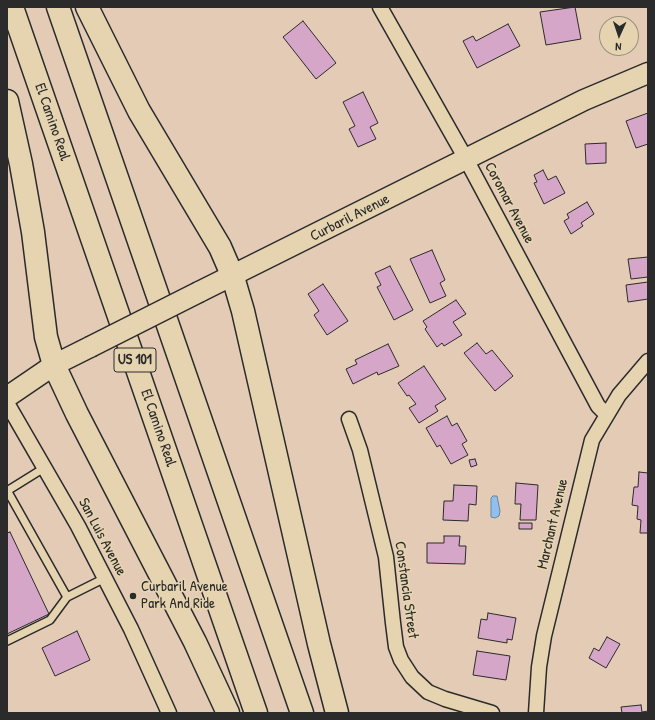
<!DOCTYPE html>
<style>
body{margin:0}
#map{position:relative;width:655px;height:720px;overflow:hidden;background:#e3cbb5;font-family:"Patrick Hand",sans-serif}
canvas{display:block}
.frame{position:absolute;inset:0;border:8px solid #2b2b2b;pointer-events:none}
.north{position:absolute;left:599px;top:16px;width:40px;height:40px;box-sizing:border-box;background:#e6d4b1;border:1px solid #9b907b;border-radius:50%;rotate:183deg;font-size:11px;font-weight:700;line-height:16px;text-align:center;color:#2b2b2b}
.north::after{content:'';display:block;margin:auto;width:14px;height:18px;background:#2b2b2b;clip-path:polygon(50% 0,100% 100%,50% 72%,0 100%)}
</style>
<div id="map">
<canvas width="655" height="720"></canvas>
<div class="frame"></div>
<div class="north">N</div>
</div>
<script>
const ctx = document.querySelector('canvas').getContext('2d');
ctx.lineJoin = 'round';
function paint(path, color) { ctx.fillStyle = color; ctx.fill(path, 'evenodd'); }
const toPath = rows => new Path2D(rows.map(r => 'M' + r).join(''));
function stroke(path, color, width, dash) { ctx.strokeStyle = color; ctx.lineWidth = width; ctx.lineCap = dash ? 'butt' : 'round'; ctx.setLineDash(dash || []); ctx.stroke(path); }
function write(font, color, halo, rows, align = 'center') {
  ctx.font = font + ' "Patrick Hand",sans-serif'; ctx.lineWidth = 3.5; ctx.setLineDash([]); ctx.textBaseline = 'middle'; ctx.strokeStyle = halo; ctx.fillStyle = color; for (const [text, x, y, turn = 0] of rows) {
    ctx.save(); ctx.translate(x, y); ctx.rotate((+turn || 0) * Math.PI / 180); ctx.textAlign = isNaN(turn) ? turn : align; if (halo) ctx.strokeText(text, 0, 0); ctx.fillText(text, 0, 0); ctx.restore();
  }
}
const water = toPath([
 [493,496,497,496,500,511,499,516,495,518,491,517,491,498,493,496]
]);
const building = toPath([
 [575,7,581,39,546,45,540,12,575,7],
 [303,21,336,63,316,79,283,37,303,21],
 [508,24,520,46,477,68,463,41,473,36,476,41,508,24],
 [363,92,378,123,370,127,376,139,358,147,349,129,355,126,343,102,363,92],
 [648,113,648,144,636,148,626,121,648,113],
 [606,143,606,163,586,164,585,144,606,143],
 [543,170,548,180,556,176,565,193,544,204,534,183,537,182,534,175,543,170],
 [587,202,594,214,581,223,583,226,571,234,564,221,569,218,567,214,587,202],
 [432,250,445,280,440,283,446,296,430,303,410,259,432,250],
 [648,257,648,277,631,279,628,259,648,257],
 [390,266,413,310,394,320,377,287,381,285,375,273,390,266],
 [648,282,648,299,628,302,626,285,648,282],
 [323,284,348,321,327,335,314,315,319,311,308,294,323,284],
 [456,300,466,314,453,322,462,335,444,346,442,343,437,347,425,329,427,327,423,321,456,300],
 [477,343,486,354,492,350,513,376,495,391,464,353,477,343],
 [388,344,399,366,378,375,377,372,353,384,346,369,357,364,355,360,388,344],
 [424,366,446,399,435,406,438,411,419,423,409,408,416,404,409,395,407,396,398,383,424,366],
 [447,416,452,426,457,423,467,441,462,444,468,455,451,464,440,445,437,447,426,428,447,416],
 [475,459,477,465,471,467,469,460,475,459],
 [639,472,648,473,648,533,640,533,641,520,637,519,638,506,632,505,634,487,638,487,639,472],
 [516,483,538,485,536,520,520,520,521,504,515,504,516,483],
 [454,485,477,486,476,505,469,504,468,521,443,520,444,501,453,501,454,485],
 [519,523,532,523,532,529,519,529,519,523],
 [10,532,49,614,7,634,7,533,10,532],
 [444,536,460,536,459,546,466,546,465,564,427,563,427,543,444,543,444,536],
 [488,613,516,618,512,640,507,639,507,643,478,638,481,619,487,620,488,613],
 [77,631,90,660,55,676,42,648,77,631],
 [607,637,620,644,606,668,589,658,594,648,599,651,607,637],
 [477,651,510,656,506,680,473,675,477,651],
 [641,705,642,712,648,711,648,713,622,713,621,707,641,705]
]);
const service = toPath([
 [7,491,44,468],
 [67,597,105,578],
 [7,641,50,620,67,597,8,492]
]);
const minor = toPath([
 [380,7,466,159,598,406,607,415],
 [7,403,78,526,131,629,169,713],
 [349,419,360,450,386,557,393,623,396,647,401,660,412,677,428,692,445,699,492,713],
 [536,713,539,667,544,636,592,440,619,395,648,361]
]);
const secondary = toPath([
 [199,292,584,100,648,73],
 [7,397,54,365,90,347]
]);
const motorway = toPath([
 [12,7,256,713],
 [58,7,302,713],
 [87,7,139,111,220,247,233,277,243,311,319,644,337,713],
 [7,101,21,164,33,232,46,337,54,365,77,414,195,642,228,713]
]);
const secondaryBridge = toPath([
 [90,347,199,292]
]);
const markers = [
 [133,596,4,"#2b2b2b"]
];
const shields = [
 [135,360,42]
];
const shieldNames = [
 ["US 101",135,360]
];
const streetNames = [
 ["El Camino Real",52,122,71],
 ["Coromar Avenue",509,203,62],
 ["Curbaril Avenue",350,218,-27],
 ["El Camino Real",158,428,71],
 ["Marchant Avenue",553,524,-77],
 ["San Luis Avenue",102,537,62],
 ["Constancia Street",406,590,82]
];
const poiNames = [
 ["Curbaril Avenue",141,587],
 ["Park And Ride",141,604]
];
paint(water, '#91c0ec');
stroke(water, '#68849f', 1);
paint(building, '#d5a6c7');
stroke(building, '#2b2b2b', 1);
stroke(service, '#2b2b2b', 10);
stroke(minor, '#2b2b2b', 17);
stroke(secondary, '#2b2b2b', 23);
stroke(motorway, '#2b2b2b', 25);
stroke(service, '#e6d4b1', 7);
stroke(minor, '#e6d4b1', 14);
stroke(secondary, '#e6d4b1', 20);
stroke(motorway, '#e6d4b1', 22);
stroke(secondaryBridge, '#2b2b2b', 23, []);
stroke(secondaryBridge, '#e6d4b1', 20);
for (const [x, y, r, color] of markers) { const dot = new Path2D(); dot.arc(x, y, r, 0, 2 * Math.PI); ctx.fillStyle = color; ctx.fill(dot); stroke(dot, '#e6d4b1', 1.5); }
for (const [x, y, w] of shields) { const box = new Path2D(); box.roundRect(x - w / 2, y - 12, w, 24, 3); ctx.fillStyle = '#e6d4b1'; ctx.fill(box); stroke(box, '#2b2b2b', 1); }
write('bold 14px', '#2b2b2b', null, shieldNames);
write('15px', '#2b2b2b', '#e6d4b1', streetNames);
write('15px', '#2b2b2b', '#e6d4b1', poiNames, 'left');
</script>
